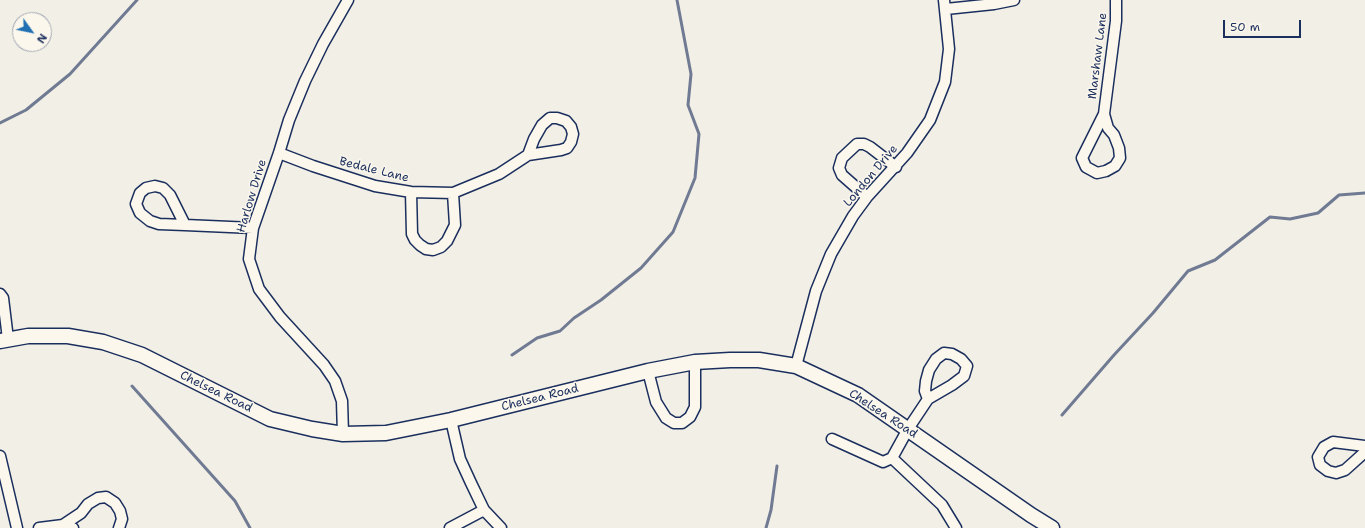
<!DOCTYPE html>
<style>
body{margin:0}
#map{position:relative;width:1365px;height:528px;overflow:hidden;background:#f2efe6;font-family:"Shantell Sans",sans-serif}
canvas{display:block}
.north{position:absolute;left:12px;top:12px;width:40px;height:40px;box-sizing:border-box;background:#fbf7ec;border:1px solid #a1a7b3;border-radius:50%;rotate:123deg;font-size:11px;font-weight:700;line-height:16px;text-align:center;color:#1b2f5e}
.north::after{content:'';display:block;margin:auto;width:14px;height:18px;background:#1f6fb2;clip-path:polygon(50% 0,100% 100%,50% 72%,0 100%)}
.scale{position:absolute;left:1223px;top:20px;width:78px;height:18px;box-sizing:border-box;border:2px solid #1b2f5e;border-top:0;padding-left:5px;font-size:12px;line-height:14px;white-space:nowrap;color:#1b2f5e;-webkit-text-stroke:3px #fbf7ec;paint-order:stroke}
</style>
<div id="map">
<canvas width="1365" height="528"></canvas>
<div class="north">N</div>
<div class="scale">50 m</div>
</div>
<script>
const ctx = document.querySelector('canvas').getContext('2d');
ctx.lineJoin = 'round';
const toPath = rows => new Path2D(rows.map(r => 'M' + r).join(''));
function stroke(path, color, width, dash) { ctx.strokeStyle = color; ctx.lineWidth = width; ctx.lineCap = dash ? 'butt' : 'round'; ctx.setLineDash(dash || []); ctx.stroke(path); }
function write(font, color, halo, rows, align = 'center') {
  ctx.font = font + ' "Shantell Sans",sans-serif'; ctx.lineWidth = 3; ctx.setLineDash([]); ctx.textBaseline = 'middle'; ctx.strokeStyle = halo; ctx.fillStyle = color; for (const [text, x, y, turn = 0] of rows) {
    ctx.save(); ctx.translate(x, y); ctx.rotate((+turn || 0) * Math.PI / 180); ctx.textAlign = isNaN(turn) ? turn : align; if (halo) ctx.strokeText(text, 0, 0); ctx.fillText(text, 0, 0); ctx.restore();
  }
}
const stream = toPath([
 [0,123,26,110,70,74,137,0],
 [512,355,537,338,560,331,574,318,601,300,641,268,673,232,695,178,699,134,688,105,691,74,677,0],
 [132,386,235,501,250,528],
 [1062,415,1114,355,1153,313,1188,271,1215,260,1270,217,1290,219,1318,213,1339,195,1365,193],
 [766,528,771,510,777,466]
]);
const street = toPath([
 [946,9,994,4,1014,0],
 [1104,114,1108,128,1114,135,1119,148,1120,158,1115,166,1106,171,1097,173,1086,167,1082,158,1104,114,1116,21,1116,0],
 [279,153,313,166,375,186,411,192,453,193,499,174,528,155,561,150,567,148,571,142,573,134,571,127,566,121,557,118,550,118,542,125,534,139,528,155],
 [411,192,412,234,415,240,420,245,426,249,433,250,441,247,447,241,455,225,453,193],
 [867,197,842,175,839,168,842,158,857,144,864,144,870,147,896,167],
 [185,225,159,224,150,221,140,213,136,204,140,193,146,188,155,186,163,188,170,195,185,225,253,228],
 [0,294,3,298,8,339],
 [796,366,816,291,831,254,853,216,867,197,907,153,930,120,945,82,949,49,944,0],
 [648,371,656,402,666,418,674,423,682,423,690,417,695,407,695,362],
 [451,420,460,459,471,483,484,510,501,528],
 [343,434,342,401,335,381,324,365,280,317,259,289,249,259,253,228,279,153,289,120,305,81,323,44,348,0],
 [832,439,883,462,892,458],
 [1365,446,1333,442,1324,447,1318,457,1320,465,1328,471,1336,473,1345,470,1365,452],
 [0,456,17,528],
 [892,458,908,429,928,399,952,385,964,376,967,366,961,359,952,354,944,353,936,359,929,370,926,381,925,391,928,399],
 [892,458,942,505,956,528],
 [63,525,81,513,88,504,98,498,106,497,115,503,120,511,122,519,119,528],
 [39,528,63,525,73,528],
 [450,528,484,510]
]);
const secondary = toPath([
 [0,341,28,336,68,336,103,342,142,355,270,419,312,429,343,434,386,433,451,420,648,371,695,362,730,360,759,360,796,366,858,395,1031,515,1052,528]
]);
const streetNames = [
 ["Marshaw Lane",1098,56,-83],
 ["Bedale Lane",374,170,14],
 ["London Drive",871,176,-50],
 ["Harlow Drive",252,196,-73],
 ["Chelsea Road",216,392,26],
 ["Chelsea Road",540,398,-14],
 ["Chelsea Road",883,414,33]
];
stroke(stream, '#707b93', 3);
stroke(street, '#1b2f5e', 13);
stroke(secondary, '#1b2f5e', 17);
stroke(street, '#fbf7ec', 10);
stroke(secondary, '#fbf7ec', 14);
write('12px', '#1b2f5e', '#fbf7ec', streetNames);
</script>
